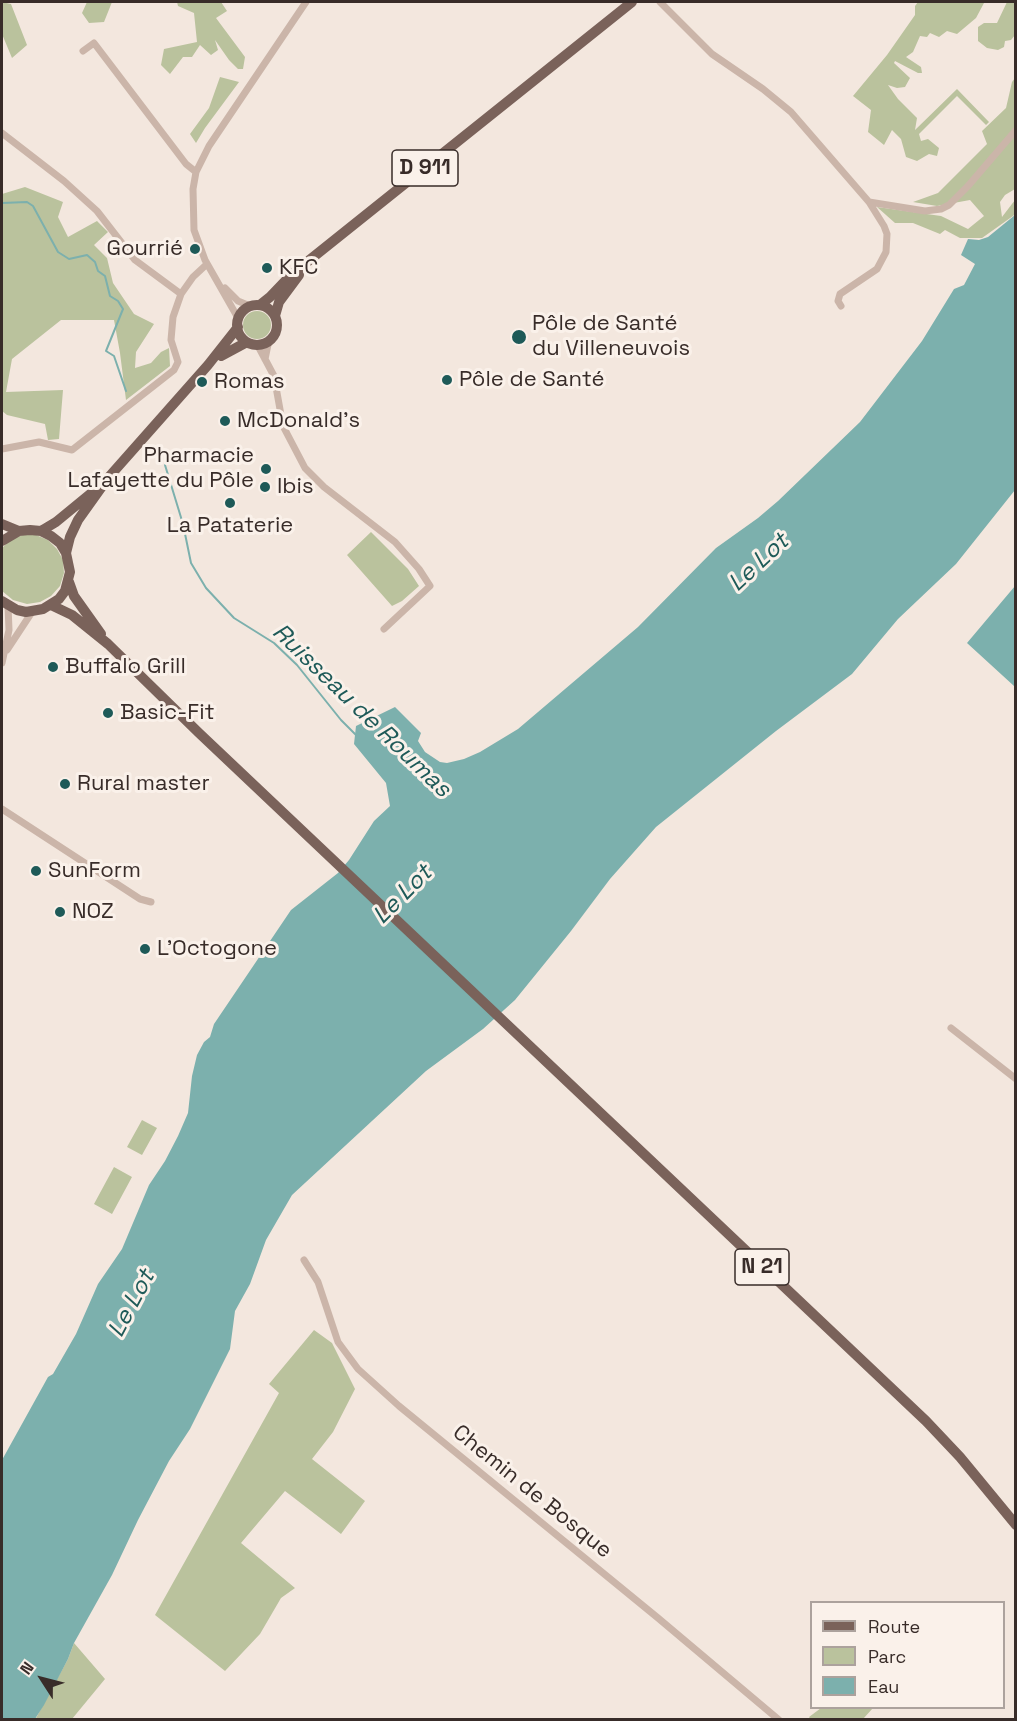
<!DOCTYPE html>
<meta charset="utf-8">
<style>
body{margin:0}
#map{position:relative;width:1017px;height:1721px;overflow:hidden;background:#f3e7de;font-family:"Space Grotesk",sans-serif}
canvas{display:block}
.frame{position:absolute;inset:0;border:3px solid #382c29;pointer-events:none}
.legend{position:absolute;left:810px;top:1601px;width:195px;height:108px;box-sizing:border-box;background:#faf1ea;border:2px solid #aca29d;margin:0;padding:8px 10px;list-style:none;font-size:18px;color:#382c29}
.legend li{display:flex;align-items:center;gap:12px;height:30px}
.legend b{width:30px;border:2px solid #aca29d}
.north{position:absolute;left:12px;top:1649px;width:60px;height:60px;-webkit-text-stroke:4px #faf1ea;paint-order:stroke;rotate:306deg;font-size:16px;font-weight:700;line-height:24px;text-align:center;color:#382c29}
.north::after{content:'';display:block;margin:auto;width:21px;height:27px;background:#382c29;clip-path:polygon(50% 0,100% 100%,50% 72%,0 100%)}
</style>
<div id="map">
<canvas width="1017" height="1721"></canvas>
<div class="frame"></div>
<ul class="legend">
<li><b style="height:8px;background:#7a625a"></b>Route</li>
<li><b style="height:16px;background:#bac29d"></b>Parc</li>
<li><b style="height:16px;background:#7cb0ad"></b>Eau</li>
</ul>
<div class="north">N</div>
</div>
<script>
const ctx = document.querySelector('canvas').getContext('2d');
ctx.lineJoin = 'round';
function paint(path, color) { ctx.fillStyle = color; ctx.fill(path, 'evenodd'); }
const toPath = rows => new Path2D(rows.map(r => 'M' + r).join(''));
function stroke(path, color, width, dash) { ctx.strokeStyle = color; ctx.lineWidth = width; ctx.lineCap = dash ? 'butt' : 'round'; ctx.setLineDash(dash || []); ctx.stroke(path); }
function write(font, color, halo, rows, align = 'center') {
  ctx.font = font + ' "Space Grotesk",sans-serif'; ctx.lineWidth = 6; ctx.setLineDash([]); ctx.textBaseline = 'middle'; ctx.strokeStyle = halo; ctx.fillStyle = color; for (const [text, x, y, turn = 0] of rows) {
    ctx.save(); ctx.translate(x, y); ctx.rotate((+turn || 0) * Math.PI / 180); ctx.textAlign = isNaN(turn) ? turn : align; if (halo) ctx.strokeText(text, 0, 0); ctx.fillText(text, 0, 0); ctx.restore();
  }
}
const green = toPath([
 [2,2,11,4,27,45,12,58,2,34],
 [87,2,112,2,104,22,89,23,82,13],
 [177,2,221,2,227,11,216,18,245,57,243,69,238,69,229,60,215,40,218,50,211,55,200,45,192,57,183,57,170,74,161,65,164,49,197,42,194,13,178,6],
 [918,2,995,2,984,3,976,18,957,34,947,31,939,37,930,33,927,37,920,36,913,52,906,57,921,67,922,73,918,73,895,61,894,63,910,78,905,87,897,88,888,85,898,99,917,118,915,130,957,89,989,122,986,125,957,96,919,134,921,141,928,139,939,148,937,156,929,154,917,161,906,157,901,139,892,130,884,145,868,132,871,110,853,96,887,55,915,15,915,6],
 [1007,2,1015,2,1015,35,1011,40,1005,41,1004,47,998,50,987,48,978,41,978,27,984,23,997,23],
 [220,77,239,82,205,128,196,143,190,134,209,108],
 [1015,78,1015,189,1005,195,1000,202,1002,217,1015,200,1015,214,1013,216,982,238,960,238,945,230,940,234,913,223,895,223,877,207,941,216,968,229,984,216,970,200,937,206,913,202,938,193,987,144,982,131,1006,108,1012,82],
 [25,187,63,202,58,217,68,237,97,221,108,232,94,245,107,258,113,283,134,314,154,324,136,352,135,368,151,363,161,352,169,348,170,366,126,400,120,353,114,320,61,320,12,359,6,392,63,390,59,439,48,440,45,424,7,415,2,411,2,194],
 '243 325a14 14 0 1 1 28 0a14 14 0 1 1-28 0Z',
 [371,532,408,569,419,586,402,601,392,606,347,555],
 [23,535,36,535,48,540,57,549,63,560,64,573,60,586,51,596,40,602,27,604,13,600,2,591,2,548,11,539],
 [142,1120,157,1128,142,1155,127,1147],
 [114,1167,132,1177,112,1214,94,1204],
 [314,1330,332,1343,355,1389,333,1432,312,1459,365,1501,341,1534,285,1491,241,1543,295,1588,281,1598,260,1634,225,1671,155,1615,279,1393,269,1384],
 [74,1643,105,1679,72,1719,35,1720,68,1659],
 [821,1708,873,1708,863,1719,811,1720,809,1717]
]);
const water = toPath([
 [1015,215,1015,490,956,564,898,619,852,674,776,731,656,827,610,879,571,931,515,1000,483,1029,426,1071,292,1195,266,1240,250,1284,235,1311,230,1349,190,1429,169,1461,138,1520,112,1575,74,1643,68,1659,44,1705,35,1719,2,1719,2,1460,48,1377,53,1374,76,1334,98,1284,122,1249,149,1185,165,1161,178,1136,188,1113,192,1076,197,1055,204,1042,210,1037,214,1024,291,910,338,873,349,860,374,821,390,806,386,783,354,744,356,726,395,707,421,733,418,741,425,752,440,762,447,763,464,759,480,752,518,729,638,627,716,548,758,518,778,501,860,422,922,341,954,289,964,285,975,264,961,255,968,239,979,240,988,237],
 [1015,586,1016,684,1014,686,967,643]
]);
const stream = toPath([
 [2,203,27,202,33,206,58,252,69,259,87,255,95,262,98,271,105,276,110,296,118,301,123,309,106,351,114,356,126,391],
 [165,465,183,524,191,563,206,588,234,618,274,643,297,665,341,720,356,735]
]);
const street = toPath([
 [660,2,712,54,763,89,791,112,869,202,925,211,941,209,949,205,968,186,1016,130],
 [83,51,94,43,186,164,196,172],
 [2,133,64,181,97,211,135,260,181,294],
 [225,288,238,301,250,306],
 [841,306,838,301,840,294,877,269,886,252,887,234,884,226,869,202],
 [238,318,205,260,194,230,193,189,196,172,209,146,306,2],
 [257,344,274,376,283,426,305,468,324,487,395,542,419,569,430,586,384,629],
 [265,359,269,340],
 [2,449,39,442,72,450,174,370,178,362,171,340,173,317,181,294,193,277,207,264],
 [7,650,32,612],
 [2,663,9,630,8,606],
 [2,809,140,899,151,902],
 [951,1028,1016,1079],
 [304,1260,318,1282,338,1342,358,1369,399,1406,658,1618,779,1720]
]);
const primary = toPath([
 [260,305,270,297,292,274,632,2],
 '237 325a20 20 0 1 1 40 0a20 20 0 1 1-40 0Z',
 [275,316,279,302,299,275],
 [221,356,247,342],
 [2,524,19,531],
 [41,531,56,522,95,490],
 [2,541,19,531,30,530,41,531,51,536,60,543,66,553,70,572,65,591,59,599,43,609,26,612,17,610,2,601],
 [66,553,70,537,78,520,108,478,208,365,238,327],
 [69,582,74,596,101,634],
 [51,605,72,615,108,644,199,733,926,1421,960,1457,1016,1525]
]);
const markers = [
 [195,249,6,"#1e5a58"],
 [267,268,6,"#1e5a58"],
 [519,337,8,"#1e5a58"],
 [447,380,6,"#1e5a58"],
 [202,382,6,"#1e5a58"],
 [225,421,6,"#1e5a58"],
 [266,469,6,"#1e5a58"],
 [265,487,6,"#1e5a58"],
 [230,503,6,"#1e5a58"],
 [53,667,6,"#1e5a58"],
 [108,713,6,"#1e5a58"],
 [65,784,6,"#1e5a58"],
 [36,871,6,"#1e5a58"],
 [60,912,6,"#1e5a58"],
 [145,949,6,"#1e5a58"]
];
const shields = [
 [425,168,66],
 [762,1267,54]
];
const shieldNames = [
 ["D 911",425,168],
 ["N 21",762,1267]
];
const poiNames = [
 ["Gourrié",183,249,"right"],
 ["KFC",279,268],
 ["Pôle de Santé",532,324],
 ["du Villeneuvois",532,349],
 ["Pôle de Santé",459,380],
 ["Romas",214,382],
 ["McDonald's",237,421],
 ["Pharmacie",254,456,"right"],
 ["Lafayette du Pôle",254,481,"right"],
 ["Ibis",277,487],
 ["La Pataterie",230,526,"center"],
 ["Buffalo Grill",65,667],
 ["Basic-Fit",120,713],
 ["Rural master",77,784],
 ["SunForm",48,871],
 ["NOZ",72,912],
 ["L'Octogone",157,949]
];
const streetNames = [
 ["Chemin de Bosque",532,1492,39]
];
const waterNames = [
 ["Le Lot",759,563,-43],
 ["Ruisseau de Roumas",361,711,44],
 ["Le Lot",403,895,-45],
 ["Le Lot",132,1304,-62]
];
paint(green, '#bac29d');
paint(water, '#7cb0ad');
stroke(stream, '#7cb0ad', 2);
stroke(street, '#cbb5a9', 7);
stroke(primary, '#7a625a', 10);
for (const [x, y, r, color] of markers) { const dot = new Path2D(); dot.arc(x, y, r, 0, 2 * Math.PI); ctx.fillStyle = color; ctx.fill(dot); stroke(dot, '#faf1ea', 2); }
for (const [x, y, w] of shields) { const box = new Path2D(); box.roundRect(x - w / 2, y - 18, w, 36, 4.5); ctx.fillStyle = '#faf1ea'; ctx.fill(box); stroke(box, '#382c29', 1.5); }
write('bold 21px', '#382c29', null, shieldNames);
write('22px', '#382c29', '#faf1ea', poiNames, 'left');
write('22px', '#382c29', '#faf1ea', streetNames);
write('italic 24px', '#1e5a58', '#faf1ea', waterNames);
</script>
